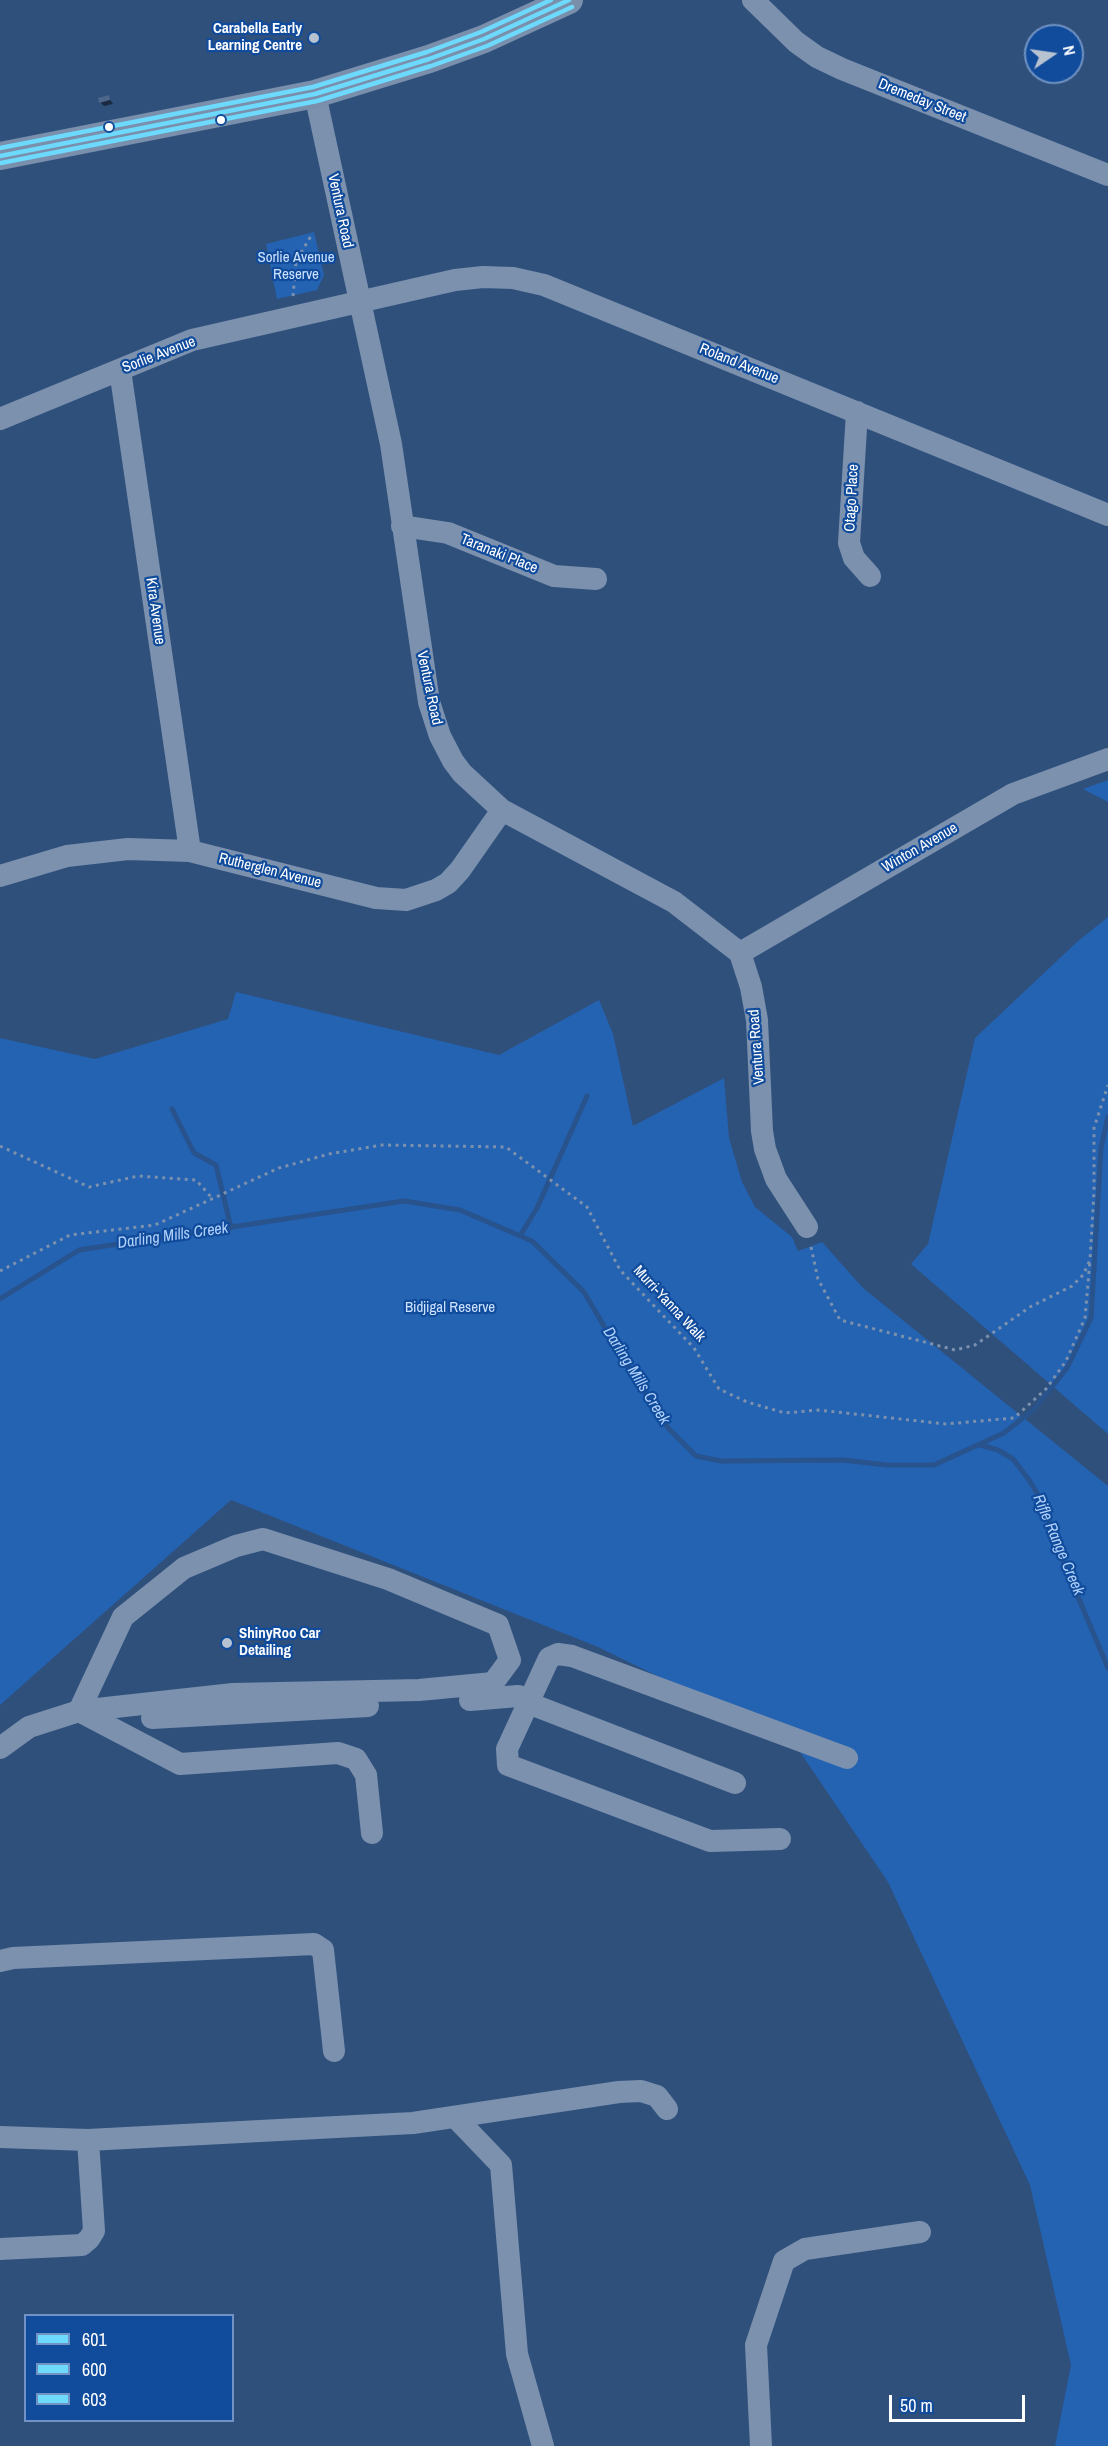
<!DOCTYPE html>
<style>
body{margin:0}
#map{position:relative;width:1108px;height:2446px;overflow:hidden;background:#30507c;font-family:"Archivo Narrow",sans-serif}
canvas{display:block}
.legend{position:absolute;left:24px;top:2314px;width:210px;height:108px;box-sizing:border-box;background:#104b9c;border:2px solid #7093c4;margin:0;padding:8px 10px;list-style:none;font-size:18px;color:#fff}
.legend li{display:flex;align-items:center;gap:12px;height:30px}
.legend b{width:30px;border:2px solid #7093c4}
.north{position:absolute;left:1024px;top:24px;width:60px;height:60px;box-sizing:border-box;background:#104b9c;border:2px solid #7093c4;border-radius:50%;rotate:77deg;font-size:16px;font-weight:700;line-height:24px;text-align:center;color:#fff}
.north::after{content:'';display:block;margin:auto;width:21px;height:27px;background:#b7c2d1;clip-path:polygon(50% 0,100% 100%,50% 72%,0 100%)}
.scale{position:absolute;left:889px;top:2395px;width:136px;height:27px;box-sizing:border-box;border:3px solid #fff;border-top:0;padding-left:8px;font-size:18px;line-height:21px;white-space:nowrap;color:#fff;-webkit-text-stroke:4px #104b9c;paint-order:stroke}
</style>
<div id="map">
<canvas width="1108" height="2446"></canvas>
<ul class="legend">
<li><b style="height:8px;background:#6ddafd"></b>601</li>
<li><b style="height:8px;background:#6ddafd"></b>600</li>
<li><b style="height:8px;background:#6ddafd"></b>603</li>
</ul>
<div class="north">N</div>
<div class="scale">50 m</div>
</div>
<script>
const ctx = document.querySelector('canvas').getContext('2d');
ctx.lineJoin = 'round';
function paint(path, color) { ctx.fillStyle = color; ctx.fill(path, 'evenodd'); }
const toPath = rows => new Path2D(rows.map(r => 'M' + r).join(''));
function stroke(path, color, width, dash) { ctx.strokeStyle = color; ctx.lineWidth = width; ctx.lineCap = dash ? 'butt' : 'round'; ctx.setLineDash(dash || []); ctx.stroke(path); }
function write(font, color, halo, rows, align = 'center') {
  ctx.font = font + ' "Archivo Narrow",sans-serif'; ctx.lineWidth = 4.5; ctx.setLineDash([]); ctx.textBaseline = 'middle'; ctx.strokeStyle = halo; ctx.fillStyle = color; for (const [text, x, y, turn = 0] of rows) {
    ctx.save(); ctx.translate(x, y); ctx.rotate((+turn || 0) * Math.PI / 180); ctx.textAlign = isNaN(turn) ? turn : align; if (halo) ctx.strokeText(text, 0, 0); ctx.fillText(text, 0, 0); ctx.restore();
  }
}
const green = toPath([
 [314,232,324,275,317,290,277,299,266,244],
 [1108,780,1108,802,1083,789],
 [1108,917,1108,1434,911,1264,928,1244,975,1038,1078,941],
 [236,992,499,1055,599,1000,613,1034,633,1126,724,1078,729,1138,742,1182,755,1207,792,1237,798,1251,822,1242,863,1288,1108,1486,1108,2446,1055,2446,1071,2365,1030,2185,888,1882,794,1743,598,1647,231,1500,0,1705,0,1038,95,1059,228,1019]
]);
const shadow = toPath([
 [108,97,113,104,104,106,100,102]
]);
const stream = toPath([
 [172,1109,194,1153,216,1165,231,1228],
 [520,1236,537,1208,587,1096],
 [0,1299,79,1250,404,1201,460,1210,532,1241,584,1292,625,1362,668,1428,696,1456,721,1461,843,1460,887,1465,934,1465,1004,1433,1034,1409,1067,1368,1091,1318,1101,1148,1108,1117],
 [980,1445,998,1450,1013,1459,1029,1480,1043,1503,1060,1554,1108,1668]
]);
const building = toPath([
 [109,95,110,100,99,103,98,98]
]);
const path = toPath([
 [293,296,296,261,311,236],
 [0,1146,89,1187,138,1176,196,1180,212,1198],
 [811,1247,818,1279,840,1320,955,1350,975,1345,1030,1307,1072,1286,1083,1275,1090,1260,1094,1192,1094,1128,1108,1085],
 [0,1271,70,1235,155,1225,279,1168,329,1154,382,1145,506,1147,587,1207,620,1270,694,1348,719,1389,747,1402,785,1413,818,1410,946,1424,1014,1418,1046,1389,1066,1361,1085,1318,1090,1260]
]);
const minor = toPath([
 [753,0,796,42,817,57,842,69,1108,175],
 [315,94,391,444,429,702,440,736,453,761,462,773,502,810,674,902,740,953,751,987,757,1020,762,1131,765,1149,776,1179,807,1227],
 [120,370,190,851],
 [857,412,849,543,854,558,870,576],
 [0,419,192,340,455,280,483,277,513,278,544,285,1108,515],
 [402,526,448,533,554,576,596,579],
 [0,876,67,856,128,849,190,851,376,898,406,900,436,890,448,883,460,870,502,810],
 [740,953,1013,794,1108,759],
 [470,1700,518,1696,530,1699],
 [528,1703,735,1783],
 [79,1711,180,1764,338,1753,356,1759,366,1775,372,1833],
 [152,1718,368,1706],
 [0,1748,29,1727,79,1711,233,1694,419,1690,493,1683,510,1660,498,1625,388,1579,263,1539,236,1546,184,1568,123,1617,79,1711],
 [780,1839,710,1841,508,1765,507,1749,549,1658,558,1654,572,1656,847,1758],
 [0,1961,13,1958,314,1944,323,1950,334,2051],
 [455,2117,501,2165,517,2354,543,2446],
 [0,2137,88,2140,413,2123,619,2092,641,2091,657,2096,667,2109],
 [0,2249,82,2245,89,2239,94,2231,88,2140],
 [761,2446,756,2345,784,2261,805,2249,920,2232]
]);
const major = toPath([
 [0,156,315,94,429,59,484,39,569,0]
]);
const bus1 = toPath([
 [0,156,315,94,429,59,484,39,569,0]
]);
const bus2 = toPath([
 [1,163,317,101,431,66,487,46,572,7]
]);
const bus3 = toPath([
 [0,148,313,87,427,52,481,32,551,0]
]);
const markers = [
 [314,38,6,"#b7c2d1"],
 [221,120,5,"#fff"],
 [109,127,5,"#fff"],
 [227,1643,6,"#b7c2d1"]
];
const poiNames = [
 ["Carabella Early",302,29],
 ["Learning Centre",302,46],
 ["ShinyRoo Car",239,1634,"left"],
 ["Detailing",239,1651,"left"]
];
const streetNames = [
 ["Dremeday Street",922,101,22],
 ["Ventura Road",340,211,78],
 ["Sorlie Avenue",159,355,-21],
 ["Roland Avenue",739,364,22],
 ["Otago Place",852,498,-87],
 ["Taranaki Place",499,554,22],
 ["Kira Avenue",155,611,82],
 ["Ventura Road",429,688,78],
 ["Winton Avenue",920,848,-30],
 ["Rutherglen Avenue",270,871,14],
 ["Ventura Road",757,1047,-94],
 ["Murri-Yanna Walk",669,1304,47]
];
const parkNames = [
 ["Sorlie Avenue",296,258],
 ["Reserve",296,275],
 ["Bidjigal Reserve",450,1308]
];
const waterNames = [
 ["Darling Mills Creek",173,1236,-8],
 ["Darling Mills Creek",636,1376,58],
 ["Rifle Range Creek",1058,1545,67]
];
paint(green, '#2462b2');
paint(shadow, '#0007');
stroke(stream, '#28538d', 5);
paint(building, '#4d678a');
stroke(path, '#7b91ae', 3, [3, 4.5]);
stroke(minor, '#7b91ae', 22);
stroke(major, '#798fab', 28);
stroke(bus1, '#6ddafd', 4.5);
stroke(bus2, '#6ddafd', 4.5);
stroke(bus3, '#6ddafd', 4.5);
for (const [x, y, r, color] of markers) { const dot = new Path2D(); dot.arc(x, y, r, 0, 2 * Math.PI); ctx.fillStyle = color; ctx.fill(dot); stroke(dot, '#104b9c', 2); }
write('bold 15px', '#fff', '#104b9c', poiNames, 'right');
write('15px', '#fff', '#104b9c', streetNames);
write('15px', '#cce2fe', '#104b9c', parkNames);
write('italic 16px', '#b0d1fb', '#104b9c', waterNames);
</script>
